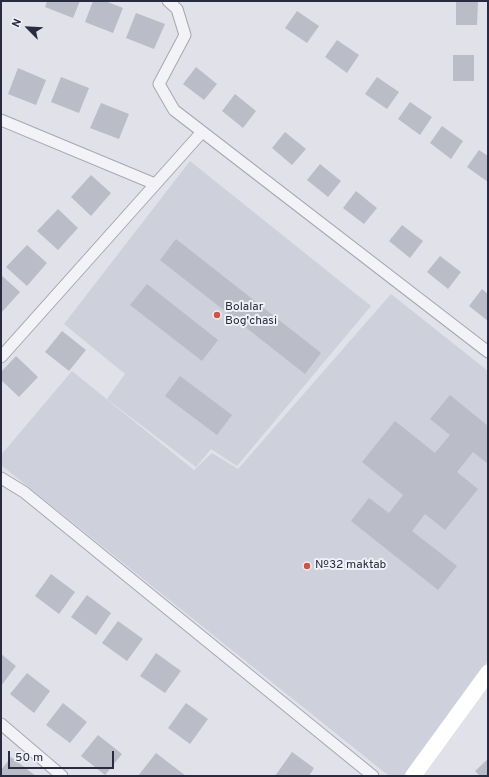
<!DOCTYPE html>
<meta charset="utf-8">
<style>
body{margin:0}
#map{position:relative;width:489px;height:777px;overflow:hidden;background:#e0e1e9;font-family:Overpass,sans-serif}
canvas{display:block}
.frame{position:absolute;inset:0;border:2px solid #292b40;pointer-events:none}
.north{position:absolute;left:8px;top:8px;width:40px;height:40px;-webkit-text-stroke:3px #f0f1f6;paint-order:stroke;rotate:294deg;font-size:11px;font-weight:700;line-height:16px;text-align:center;color:#292b40}
.north::after{content:'';display:block;margin:auto;width:14px;height:18px;background:#292b40;clip-path:polygon(50% 0,100% 100%,50% 72%,0 100%)}
.scale{position:absolute;left:8px;top:751px;width:106px;height:18px;box-sizing:border-box;border:2px solid #292b40;border-top:0;padding-left:5px;font-size:12px;line-height:14px;white-space:nowrap;color:#292b40;-webkit-text-stroke:3px #f0f1f6;paint-order:stroke}
</style>
<div id="map">
<canvas width="489" height="777"></canvas>
<div class="frame"></div>
<div class="north">N</div>
<div class="scale">50 m</div>
</div>
<script>
const ctx = document.querySelector('canvas').getContext('2d');
ctx.lineJoin = 'round';
function paint(path, color) { ctx.fillStyle = color; ctx.fill(path, 'evenodd'); }
const toPath = rows => new Path2D(rows.map(r => 'M' + r).join(''));
function stroke(path, color, width, dash) { ctx.strokeStyle = color; ctx.lineWidth = width; ctx.lineCap = dash ? 'butt' : 'round'; ctx.setLineDash(dash || []); ctx.stroke(path); }
function write(font, color, halo, rows, align = 'center') {
  ctx.font = font + ' Overpass,sans-serif'; ctx.lineWidth = 4; ctx.setLineDash([]); ctx.textBaseline = 'middle'; ctx.strokeStyle = halo; ctx.fillStyle = color; for (const [text, x, y, turn = 0] of rows) {
    ctx.save(); ctx.translate(x, y); ctx.rotate((+turn || 0) * Math.PI / 180); ctx.textAlign = isNaN(turn) ? turn : align; if (halo) ctx.strokeText(text, 0, 0); ctx.fillText(text, 0, 0); ctx.restore();
  }
}
const built = toPath([
 [190,161,371,306,237,466,211,449,196,467,107,399,125,374,64,324],
 [391,294,488,371,488,660,405,776,389,776,1,465,1,455,72,371,194,470,212,453,238,469]
]);
const building = toPath([
 [47,1,80,1,73,18,45,7],
 [93,1,105,1,123,8,113,33,85,22],
 [456,1,478,1,477,25,456,25],
 [297,11,319,26,307,43,285,28],
 [136,13,165,24,154,49,126,38],
 [337,40,359,55,347,73,325,57],
 [453,55,474,55,474,81,453,81],
 [196,67,217,84,204,100,183,84],
 [18,68,46,80,36,105,8,94],
 [61,77,89,88,79,113,51,102],
 [377,77,399,92,387,109,365,94],
 [235,94,256,111,243,128,222,111],
 [410,102,432,117,420,135,398,119],
 [101,103,129,114,119,139,90,128],
 [442,126,463,141,451,159,430,143],
 [285,132,306,149,292,165,272,148],
 [479,150,488,156,488,182,467,167],
 [320,164,341,181,328,197,307,180],
 [91,175,111,193,91,216,71,197],
 [356,191,377,208,364,224,343,208],
 [58,209,78,228,58,250,37,231],
 [402,225,423,241,410,258,389,241],
 [176,239,321,353,305,374,160,260],
 [27,245,47,263,27,286,6,267],
 [440,256,461,272,448,289,427,272],
 [1,275,20,292,1,313],
 [147,284,218,340,202,361,130,305],
 [482,289,488,294,488,321,469,306],
 [62,331,86,350,69,371,45,352],
 [16,356,38,377,19,397,1,380,1,372],
 [180,376,232,415,217,435,165,396],
 [450,395,488,426,488,464,473,452,457,472,478,489,445,530,425,514,412,531,457,566,438,590,351,521,369,498,389,513,403,495,362,462,395,421,435,453,450,435,430,419],
 [51,574,75,592,59,614,35,596],
 [87,595,111,613,96,635,71,617],
 [118,621,143,639,127,661,102,643],
 [156,653,181,671,165,693,140,676],
 [1,654,16,666,1,686],
 [27,673,50,691,34,713,10,694],
 [63,703,87,722,70,743,46,725],
 [186,703,208,719,190,744,168,728],
 [98,735,122,754,105,775,81,756],
 [292,752,314,768,309,776,275,776],
 [156,753,186,776,138,776],
 [11,757,36,776,1,776,1,770],
 [488,759,488,776,480,776,475,771]
]);
const street = toPath([
 [168,1,177,9,185,35,159,84,174,110,488,352],
 [1,120,155,184],
 [1,357,202,132],
 [1,478,24,492,373,776],
 [1,724,62,776]
]);
const secondary = toPath([
 [413,776,488,673]
]);
const markers = [
 [217,315,4,"#cb5648"],
 [307,566,4,"#cb5648"]
];
const poiNames = [
 ["Bolalar",225,308],
 ["Bog'chasi",225,322],
 ["№32 maktab",315,566]
];
paint(built, '#ced0db');
paint(building, '#babcc8');
stroke(street, '#a5a7b3', 13);
stroke(street, '#f3f3f7', 11);
stroke(secondary, '#fff', 16);
for (const [x, y, r, color] of markers) { const dot = new Path2D(); dot.arc(x, y, r, 0, 2 * Math.PI); ctx.fillStyle = color; ctx.fill(dot); stroke(dot, '#f0f1f6', 1.5); }
write('12px', '#292b40', '#f0f1f6', poiNames, 'left');
</script>
